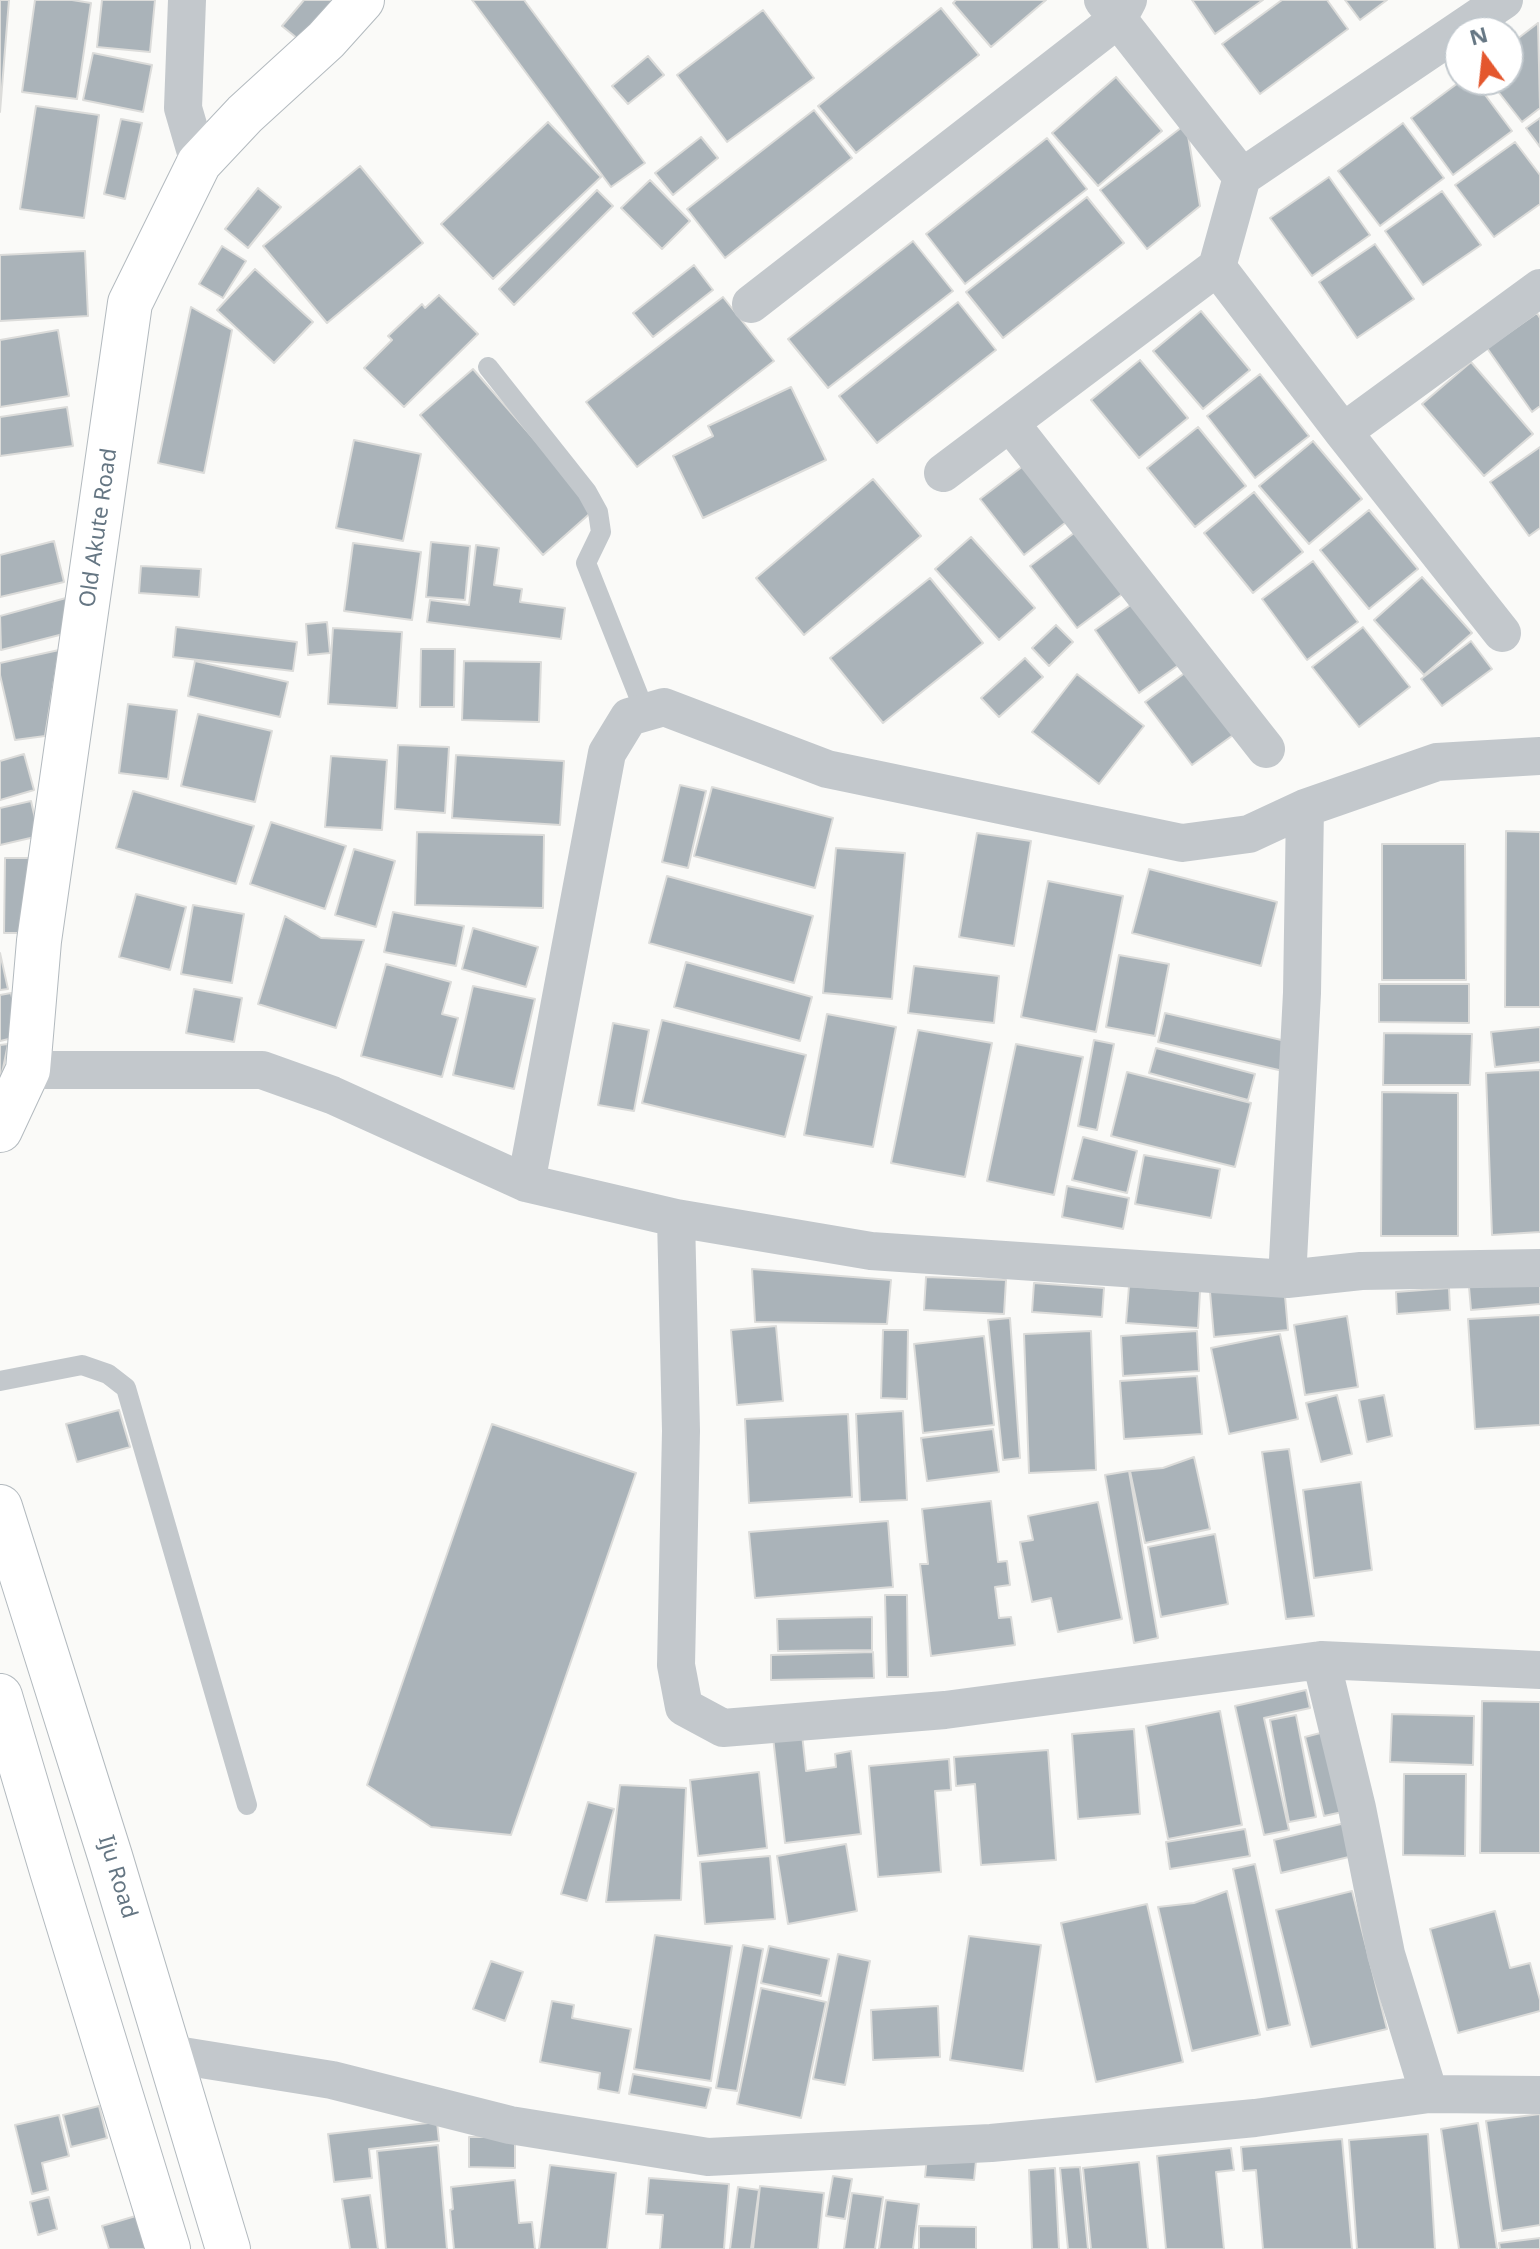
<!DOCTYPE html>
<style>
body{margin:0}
#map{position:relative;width:1540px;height:2249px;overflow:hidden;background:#fafaf8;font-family:"Noto Sans",sans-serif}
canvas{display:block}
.north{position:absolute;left:1444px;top:16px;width:80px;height:80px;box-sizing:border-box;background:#fff;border:2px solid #c1c8cd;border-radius:50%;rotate:345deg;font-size:22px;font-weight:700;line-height:32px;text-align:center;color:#657683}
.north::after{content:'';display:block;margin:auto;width:28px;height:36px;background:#e4572e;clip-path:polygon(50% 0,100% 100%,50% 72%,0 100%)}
</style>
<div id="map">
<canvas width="1540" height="2249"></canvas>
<div class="north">N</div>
</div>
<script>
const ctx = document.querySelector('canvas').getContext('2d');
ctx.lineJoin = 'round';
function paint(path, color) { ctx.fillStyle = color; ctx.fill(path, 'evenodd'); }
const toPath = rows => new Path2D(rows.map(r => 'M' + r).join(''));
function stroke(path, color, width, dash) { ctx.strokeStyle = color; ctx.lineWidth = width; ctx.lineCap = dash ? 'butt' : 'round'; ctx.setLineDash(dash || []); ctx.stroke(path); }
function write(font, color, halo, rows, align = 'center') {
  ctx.font = font + ' "Noto Sans",sans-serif'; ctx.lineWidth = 8; ctx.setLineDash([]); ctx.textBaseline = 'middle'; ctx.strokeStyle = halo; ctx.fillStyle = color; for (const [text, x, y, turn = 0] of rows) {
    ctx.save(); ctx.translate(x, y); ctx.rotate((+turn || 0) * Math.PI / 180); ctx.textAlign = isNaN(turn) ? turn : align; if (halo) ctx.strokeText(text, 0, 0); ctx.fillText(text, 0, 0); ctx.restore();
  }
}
const building = toPath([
 [0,0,9,0,0,112,0,0],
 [35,0,72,0,91,3,77,99,22,92,35,0],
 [102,0,155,0,150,52,97,47,102,0],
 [304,0,339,0,303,43,282,26,304,0],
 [472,0,524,0,645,163,611,187,472,0],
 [956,0,1046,0,991,47,953,3,956,0],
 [1192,0,1263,0,1215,34,1192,0],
 [1282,0,1327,0,1348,29,1260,94,1222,44,1282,0],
 [1345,0,1387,0,1360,20,1345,0],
 [941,8,979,55,856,153,818,106,941,8],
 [763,10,814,78,727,142,677,75,763,10],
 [1538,23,1540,108,1522,122,1489,80,1508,80,1508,46,1538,23],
 [93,53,152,65,143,112,83,100,93,53],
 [648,56,664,75,628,104,612,86,648,56],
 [1116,77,1162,131,1098,186,1052,133,1116,77],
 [1462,80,1474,80,1512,131,1453,175,1411,118,1462,80],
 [36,106,99,115,84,218,20,209,36,106],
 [814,110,852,158,725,258,687,209,814,110],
 [1540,118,1540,147,1526,128,1540,118],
 [121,119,142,123,125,199,104,194,121,119],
 [548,122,601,177,493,279,441,224,548,122],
 [1403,123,1444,178,1380,226,1338,171,1403,123],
 [1186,124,1200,206,1147,249,1100,190,1186,124],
 [701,137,718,158,673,195,655,173,701,137],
 [1047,138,1087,189,965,284,926,234,1047,138],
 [1515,142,1540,175,1540,204,1494,237,1455,185,1515,142],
 [360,166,423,243,327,323,263,246,360,166],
 [1329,177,1370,235,1312,276,1270,218,1329,177],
 [650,180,690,221,662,249,621,208,650,180],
 [258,188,281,207,248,248,225,229,258,188],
 [597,190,613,206,514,305,499,289,597,190],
 [1442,191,1481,245,1423,285,1385,231,1442,191],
 [1087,197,1124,243,1003,338,966,292,1087,197],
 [913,241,953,291,828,388,788,339,913,241],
 [1375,244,1414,299,1357,338,1319,282,1375,244],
 [222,246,246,261,223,298,199,284,222,246],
 [85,251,88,316,0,321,0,255,85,251],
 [694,265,713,290,653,337,633,313,694,265],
 [255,269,313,322,274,363,217,310,255,269],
 [439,295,478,334,404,407,364,368,392,340,388,336,422,304,425,308,439,295],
 [723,297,774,361,637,467,586,402,723,297],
 [958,302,996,350,877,443,839,396,958,302],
 [191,307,232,330,204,473,158,463,191,307],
 [1201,311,1250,370,1203,409,1153,351,1201,311],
 [1537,313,1540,318,1540,406,1532,412,1487,348,1537,313],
 [58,330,69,396,0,407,0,340,58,330],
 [1140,360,1188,418,1139,458,1091,400,1140,360],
 [1471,362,1533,434,1484,476,1422,404,1471,362],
 [473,369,595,509,543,555,420,415,473,369],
 [1260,374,1309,436,1255,478,1207,416,1260,374],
 [791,387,826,460,703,518,673,456,713,436,708,426,791,387],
 [67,407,73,446,0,456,0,417,67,407],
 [1198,427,1246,486,1195,527,1147,468,1198,427],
 [354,440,421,454,403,541,336,528,354,440],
 [1313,441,1362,499,1309,544,1259,486,1313,441],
 [1540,447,1540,528,1529,536,1490,482,1540,447],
 [1027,463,1070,519,1024,555,980,499,1027,463],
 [873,479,921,536,804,635,756,578,873,479],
 [1254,492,1303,552,1253,593,1204,533,1254,492],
 [1369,510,1418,569,1369,609,1320,550,1369,510],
 [1082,527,1129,589,1077,628,1030,566,1082,527],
 [971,537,1035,608,999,640,935,569,971,537],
 [54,541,64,582,0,597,0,555,54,541],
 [431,542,470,546,465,600,426,597,431,542],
 [353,543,421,552,412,620,344,611,353,543],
 [476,545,499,548,494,585,522,589,520,602,565,608,561,639,427,622,430,600,469,605,476,545],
 [1313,561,1358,622,1307,660,1262,599,1313,561],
 [141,566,201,569,199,597,139,593,141,566],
 [1422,577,1472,633,1424,675,1374,620,1422,577],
 [930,578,983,643,883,723,830,658,930,578],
 [66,598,75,631,1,650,0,616,66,598],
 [1139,599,1183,662,1139,693,1095,630,1139,599],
 [327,622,330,653,308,655,306,624,327,622],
 [1056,625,1073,642,1049,666,1032,648,1056,625],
 [176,627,297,642,293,671,173,657,176,627],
 [1363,627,1410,687,1359,727,1312,667,1363,627],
 [333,628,402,632,397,708,328,704,333,628],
 [1471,641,1492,669,1442,706,1421,679,1471,641],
 [421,649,455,649,454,707,420,707,421,649],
 [59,650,45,736,15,740,0,675,0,663,59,650],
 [1025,658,1043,677,999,717,981,698,1025,658],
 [195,661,288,682,280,717,188,696,195,661],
 [464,661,541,662,539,722,462,720,464,661],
 [1193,667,1240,730,1192,765,1145,702,1193,667],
 [1077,674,1144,726,1099,784,1032,732,1077,674],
 [128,704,177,710,168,779,119,773,128,704],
 [198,714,272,731,255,802,181,786,198,714],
 [398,745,449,747,445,813,395,809,398,745],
 [24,754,34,790,0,800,0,761,24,754],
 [456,755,564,761,560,825,452,818,456,755],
 [331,756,387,760,382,830,325,827,331,756],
 [680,785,706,791,688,868,662,862,680,785],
 [712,787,833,818,815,888,694,856,712,787],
 [133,791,254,826,236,884,116,848,133,791],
 [31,801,39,836,0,845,0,808,31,801],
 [271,822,346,846,325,909,250,884,271,822],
 [1506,831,1540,832,1540,1007,1505,1007,1506,831],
 [417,832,544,835,543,908,415,905,417,832],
 [977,833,1031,841,1014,946,959,937,977,833],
 [1382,844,1465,844,1466,980,1382,980,1382,844],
 [836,848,905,853,892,999,823,993,836,848],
 [354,849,395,861,376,927,335,915,354,849],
 [5,858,36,858,35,933,4,933,5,858],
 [1149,869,1277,902,1261,966,1132,933,1149,869],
 [667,876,813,916,794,983,649,943,667,876],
 [1048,881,1123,896,1096,1032,1021,1017,1048,881],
 [136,894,186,907,170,970,119,957,136,894],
 [193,905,244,914,232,983,181,974,193,905],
 [393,912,464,926,456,966,384,952,393,912],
 [285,916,321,938,364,940,336,1028,258,1004,285,916],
 [473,928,538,947,526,987,462,969,473,928],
 [0,953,8,989,0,990,0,953],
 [1119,955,1169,964,1155,1036,1106,1027,1119,955],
 [686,962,812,997,800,1041,674,1007,686,962],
 [386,964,451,982,442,1014,458,1018,442,1077,361,1056,386,964],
 [914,966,999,976,994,1023,908,1013,914,966],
 [1379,984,1469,984,1469,1023,1379,1022,1379,984],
 [473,986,535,999,514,1089,453,1075,473,986],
 [194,989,242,998,234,1042,186,1033,194,989],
 [11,993,21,1036,0,1041,0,995,11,993],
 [1165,1013,1290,1042,1283,1071,1158,1042,1165,1013],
 [827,1014,896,1027,873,1147,804,1135,827,1014],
 [662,1020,806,1055,785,1137,642,1103,662,1020],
 [613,1023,649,1030,634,1111,598,1105,613,1023],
 [1540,1027,1540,1062,1495,1067,1491,1032,1540,1027],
 [918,1030,992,1043,965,1177,891,1163,918,1030],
 [1384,1033,1472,1034,1470,1085,1383,1085,1384,1033],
 [1094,1040,1114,1044,1097,1130,1078,1126,1094,1040],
 [8,1044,0,1083,0,1045,8,1044],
 [1016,1044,1083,1057,1054,1195,987,1181,1016,1044],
 [1156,1048,1255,1074,1248,1100,1149,1073,1156,1048],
 [1540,1070,1540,1232,1492,1235,1486,1073,1540,1070],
 [1127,1072,1251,1103,1235,1167,1111,1136,1127,1072],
 [1382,1092,1458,1093,1458,1236,1381,1236,1382,1092],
 [1083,1137,1137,1151,1127,1193,1072,1180,1083,1137],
 [1144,1155,1220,1169,1211,1218,1135,1204,1144,1155],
 [1067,1186,1129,1198,1123,1229,1062,1217,1067,1186],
 [752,1269,891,1280,887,1324,755,1322,752,1269],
 [926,1277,1006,1280,1004,1314,924,1310,926,1277],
 [1540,1280,1540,1304,1471,1310,1469,1287,1540,1280],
 [1034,1283,1104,1288,1102,1317,1032,1312,1034,1283],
 [1284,1285,1288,1330,1214,1337,1210,1292,1284,1285],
 [1129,1286,1200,1291,1198,1328,1126,1323,1129,1286],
 [1449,1288,1450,1310,1397,1314,1396,1292,1449,1288],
 [1540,1315,1540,1425,1475,1429,1468,1319,1540,1315],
 [1347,1316,1358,1387,1305,1395,1294,1325,1347,1316],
 [1010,1318,1020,1458,1003,1460,988,1320,1010,1318],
 [776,1326,783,1401,737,1405,731,1330,776,1326],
 [883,1330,908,1330,907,1399,881,1398,883,1330],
 [1091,1331,1096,1470,1029,1473,1024,1334,1091,1331],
 [1197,1331,1199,1371,1123,1376,1121,1336,1197,1331],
 [1280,1334,1298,1419,1229,1434,1211,1348,1280,1334],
 [984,1336,994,1425,923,1433,914,1344,984,1336],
 [1197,1376,1202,1434,1124,1439,1120,1381,1197,1376],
 [1337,1395,1352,1454,1321,1462,1306,1403,1337,1395],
 [1384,1395,1392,1436,1367,1442,1359,1400,1384,1395],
 [119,1410,130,1447,77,1462,66,1424,119,1410],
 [903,1411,907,1500,860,1502,856,1414,903,1411],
 [848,1414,852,1497,749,1503,745,1419,848,1414],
 [492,1424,636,1473,511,1835,431,1827,367,1785,492,1424],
 [993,1429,999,1472,927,1481,921,1438,993,1429],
 [1289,1449,1314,1616,1286,1619,1262,1452,1289,1449],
 [1194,1457,1210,1529,1145,1543,1130,1471,1163,1468,1194,1457],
 [1129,1471,1158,1638,1134,1643,1105,1475,1129,1471],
 [1361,1482,1372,1570,1314,1578,1303,1490,1361,1482],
 [991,1501,998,1562,1007,1561,1010,1585,995,1587,999,1618,1011,1617,1015,1645,931,1656,920,1564,928,1564,922,1509,991,1501],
 [1098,1502,1122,1619,1058,1632,1051,1598,1032,1602,1020,1542,1033,1540,1028,1516,1098,1502],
 [888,1521,893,1587,755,1598,749,1532,888,1521],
 [1215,1534,1228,1604,1161,1617,1148,1547,1215,1534],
 [885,1595,907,1595,908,1677,887,1677,885,1595],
 [872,1617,872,1650,778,1651,777,1619,872,1617],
 [873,1652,874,1678,771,1680,771,1655,873,1652],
 [1306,1690,1310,1708,1264,1718,1289,1830,1264,1835,1235,1706,1306,1690],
 [1482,1701,1540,1702,1540,1853,1480,1853,1482,1701],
 [1220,1711,1242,1825,1168,1839,1146,1726,1220,1711],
 [1392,1714,1474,1716,1473,1765,1390,1762,1392,1714],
 [1296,1715,1316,1817,1289,1822,1270,1720,1296,1715],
 [1134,1729,1140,1814,1078,1819,1072,1734,1134,1729],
 [1328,1731,1347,1811,1324,1816,1305,1737,1328,1731],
 [802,1734,806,1771,836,1767,835,1754,851,1751,861,1834,785,1843,773,1737,802,1734],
 [1048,1750,1056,1860,981,1865,975,1784,956,1786,954,1757,1048,1750],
 [949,1759,951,1790,935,1791,941,1872,878,1877,869,1766,949,1759],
 [759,1772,767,1848,698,1856,690,1780,759,1772],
 [1404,1774,1466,1774,1465,1856,1403,1855,1404,1774],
 [620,1785,686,1788,681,1900,606,1902,620,1785],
 [588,1802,614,1809,587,1901,561,1894,588,1802],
 [1345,1823,1353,1856,1281,1873,1274,1840,1345,1823],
 [1245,1829,1250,1856,1170,1869,1166,1842,1245,1829],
 [846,1844,857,1911,788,1924,777,1856,846,1844],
 [770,1856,775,1919,705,1924,700,1862,770,1856],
 [1255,1864,1290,2025,1267,2030,1233,1869,1255,1864],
 [1227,1891,1260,2035,1192,2051,1158,1907,1194,1903,1227,1891],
 [1352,1891,1387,2029,1311,2047,1276,1910,1352,1891],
 [1147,1904,1183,2062,1096,2082,1061,1923,1147,1904],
 [1495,1911,1510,1968,1530,1963,1540,2000,1540,2011,1458,2033,1430,1929,1495,1911],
 [655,1935,732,1946,711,2081,634,2069,655,1935],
 [969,1936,1041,1945,1023,2071,950,2060,969,1936],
 [743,1945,763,1949,737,2091,716,2088,743,1945],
 [769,1946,829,1959,821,1996,761,1983,769,1946],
 [838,1954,870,1961,845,2085,813,2079,838,1954],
 [491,1961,523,1972,505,2021,473,2009,491,1961],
 [761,1988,826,2002,801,2118,737,2104,761,1988],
 [552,2001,574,2005,572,2018,631,2029,619,2093,598,2089,600,2073,540,2062,552,2001],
 [938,2006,940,2057,873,2060,871,2010,938,2006],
 [633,2074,711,2088,706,2108,629,2094,633,2074],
 [99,2106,107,2138,71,2147,63,2115,99,2106],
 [1540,2114,1540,2225,1502,2231,1486,2121,1540,2114],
 [59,2115,69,2156,42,2163,48,2190,32,2194,15,2125,59,2115],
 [437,2122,439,2141,369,2149,372,2178,334,2182,328,2134,437,2122],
 [1478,2123,1497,2249,1459,2249,1441,2129,1478,2123],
 [1428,2134,1435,2249,1357,2249,1349,2140,1428,2134],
 [469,2137,515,2137,515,2168,469,2167,469,2137],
 [1342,2139,1352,2249,1263,2249,1256,2170,1243,2171,1241,2147,1342,2139],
 [438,2145,447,2249,386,2249,377,2151,438,2145],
 [1231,2148,1234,2170,1216,2172,1224,2249,1166,2249,1157,2156,1231,2148],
 [927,2157,976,2161,974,2180,925,2177,927,2157],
 [1139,2162,1148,2249,1091,2249,1083,2168,1139,2162],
 [550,2165,616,2173,607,2249,539,2249,550,2165],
 [1080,2167,1088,2249,1068,2249,1060,2168,1080,2167],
 [1055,2168,1059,2249,1032,2249,1029,2170,1055,2168],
 [833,2176,852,2179,845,2219,826,2216,833,2176],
 [649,2178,729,2184,724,2249,660,2249,663,2215,646,2214,649,2178],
 [515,2180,519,2223,532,2222,535,2249,454,2249,450,2210,453,2209,451,2187,515,2180],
 [760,2186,824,2193,818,2249,753,2249,760,2186],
 [738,2187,759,2190,751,2249,730,2249,738,2187],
 [852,2193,883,2197,875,2249,844,2249,852,2193],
 [370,2195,378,2249,350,2249,342,2199,370,2195],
 [49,2197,57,2229,38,2235,30,2202,49,2197],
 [886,2200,919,2204,913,2249,879,2249,886,2200],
 [156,2210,167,2249,109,2249,102,2226,156,2210],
 [919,2226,976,2227,976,2249,919,2249,919,2226],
 [1540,2238,1540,2249,1500,2249,1499,2243,1540,2238]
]);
const lane = toPath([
 [488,367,587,492,598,512,601,532,586,563,645,712],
 [0,1381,82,1365,108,1374,126,1388,247,1805]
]);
const street = toPath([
 [187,0,183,108,199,163],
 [1103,0,1242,177],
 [751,304,1118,19,1128,0],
 [1010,423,1266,749],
 [1343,432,1540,288],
 [943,473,1217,267],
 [1502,633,1343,432,1217,267,1242,177,1504,0],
 [28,1070,262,1070,332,1095,526,1183,676,1218,871,1251,1287,1279,1361,1271,1540,1268],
 [526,1183,607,753,629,717,664,707,827,769,1182,843,1249,834,1305,808,1437,762,1540,756],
 [676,1218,681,1431,676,1665,684,1707,723,1728,945,1710,1321,1660,1540,1670],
 [1287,1279,1302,993,1305,808],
 [1321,1660,1357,1808,1386,1954,1429,2094],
 [170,2054,332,2080,510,2125,708,2157,991,2143,1255,2118,1429,2094,1540,2095]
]);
const secondary = toPath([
 [0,1130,28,1070,39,941,130,303,199,163,245,114,326,40,362,0],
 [0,1507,110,1856,228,2249],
 [0,1696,52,1871,168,2249]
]);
const streetNames = [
 ["Old Akute Road",99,528,-82],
 ["Iju Road",117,1877,73]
];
paint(building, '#aab3b9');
stroke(building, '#dcdcda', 2);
stroke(secondary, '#b3babf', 46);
stroke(lane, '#c3c8cc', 20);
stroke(street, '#c3c8cc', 38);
stroke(secondary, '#fff', 44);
write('22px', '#657683', '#fff', streetNames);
</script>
